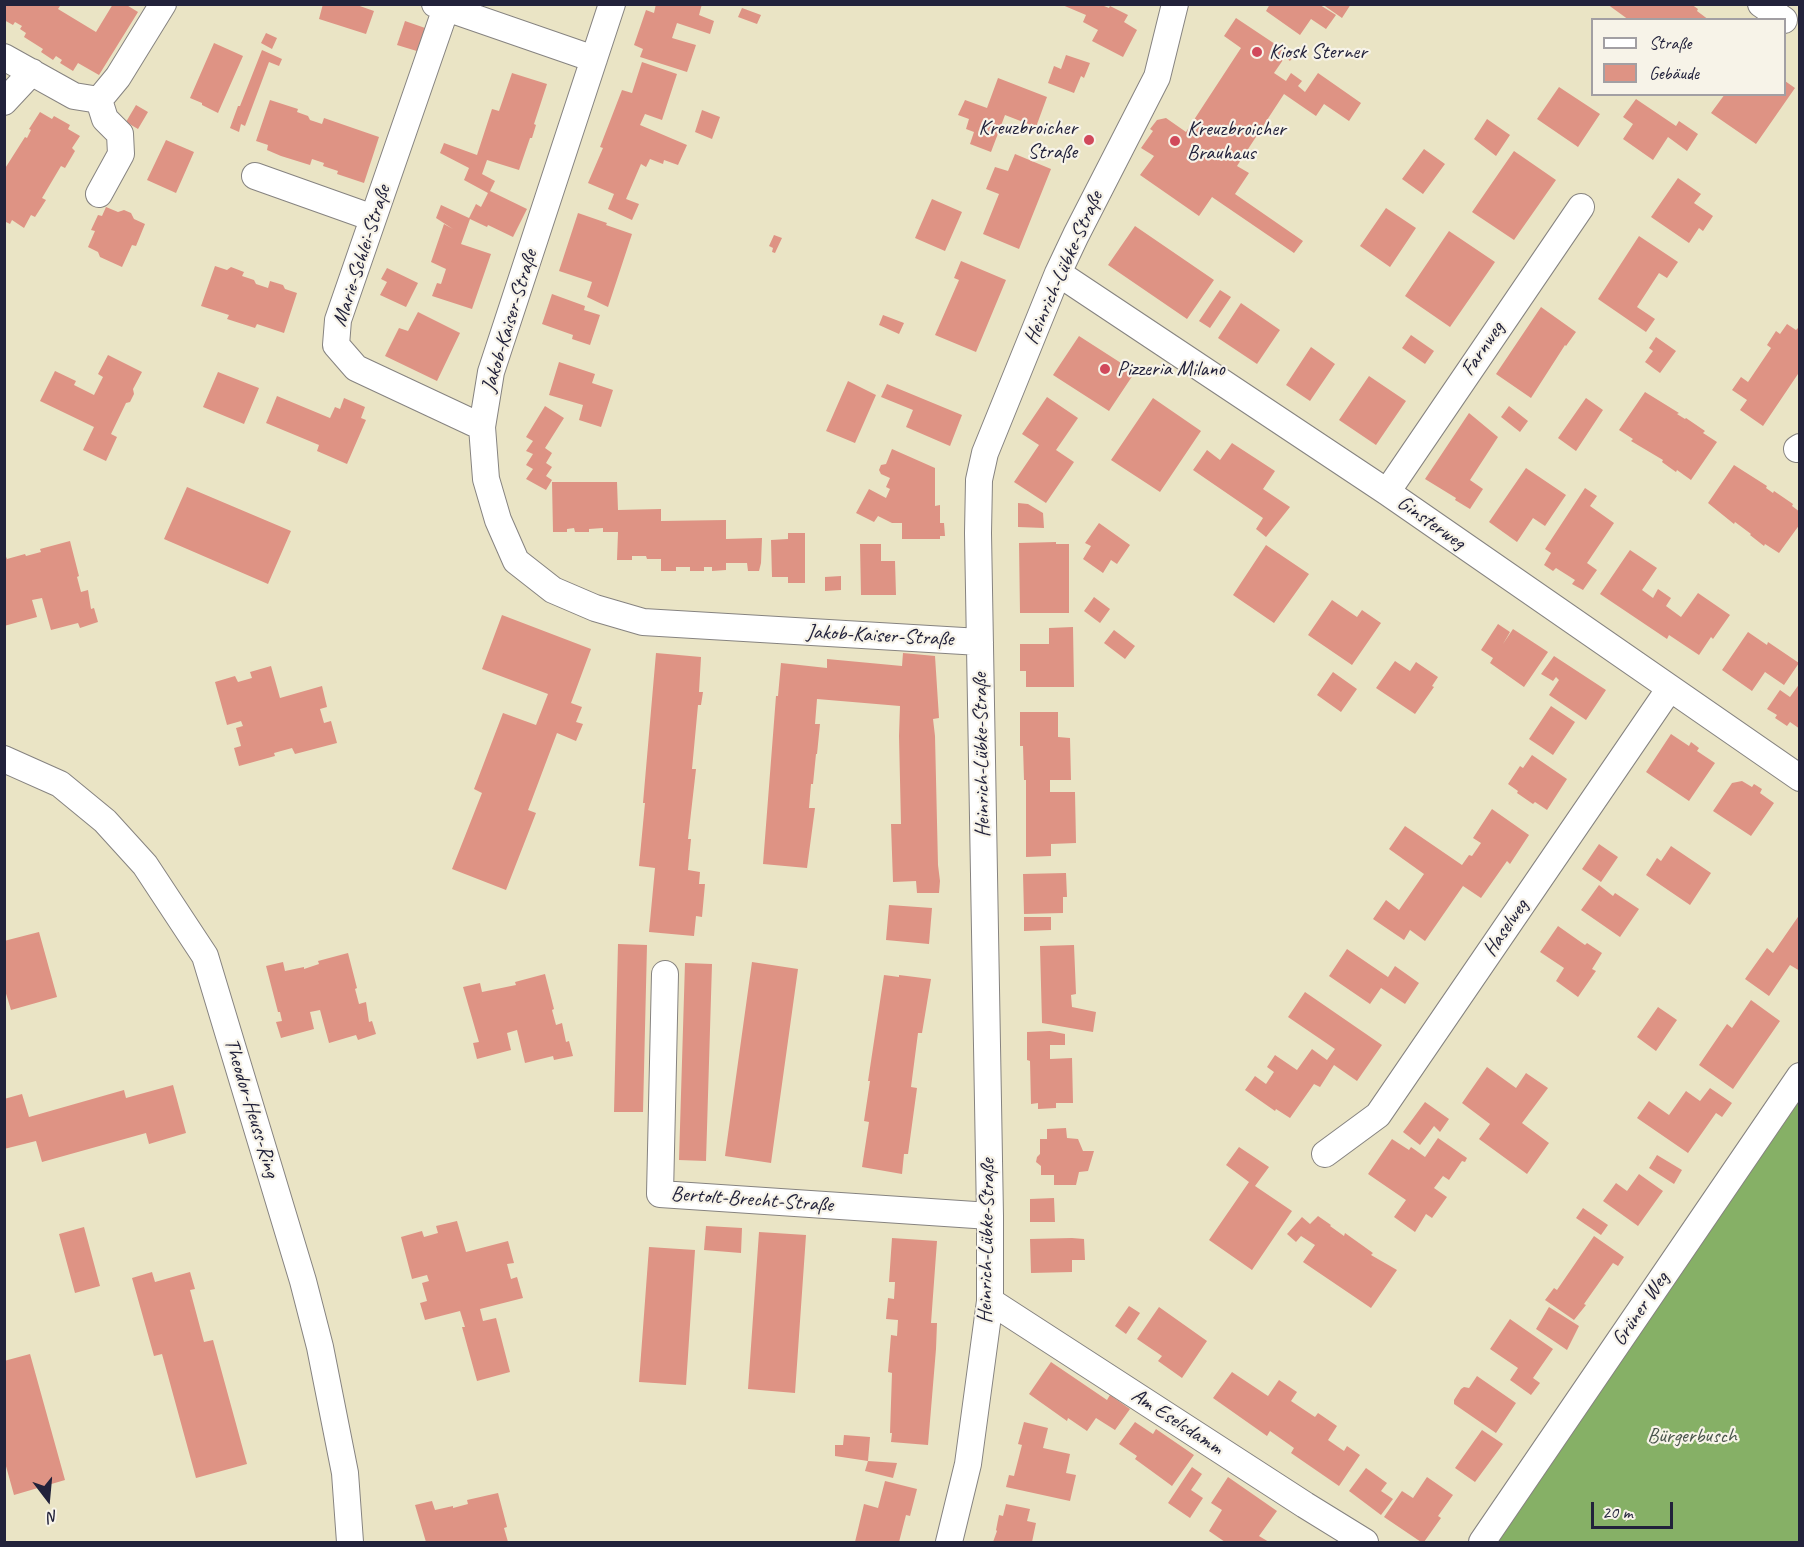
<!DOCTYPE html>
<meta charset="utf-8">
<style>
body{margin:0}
#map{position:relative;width:1804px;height:1547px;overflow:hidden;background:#eae4c5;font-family:Caveat,sans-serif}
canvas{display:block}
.frame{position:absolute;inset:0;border:6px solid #22223b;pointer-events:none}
.legend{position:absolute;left:1591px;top:18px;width:195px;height:78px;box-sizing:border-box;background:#f7f3e8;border:2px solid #a29fa3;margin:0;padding:8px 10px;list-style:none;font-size:18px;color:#22223b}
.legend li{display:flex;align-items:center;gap:12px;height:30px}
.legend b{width:30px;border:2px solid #a29fa3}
.north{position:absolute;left:18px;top:1469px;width:60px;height:60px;-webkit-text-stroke:4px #f7f3e8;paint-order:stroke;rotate:164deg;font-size:16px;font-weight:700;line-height:24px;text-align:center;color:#22223b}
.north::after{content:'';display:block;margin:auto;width:21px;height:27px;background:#22223b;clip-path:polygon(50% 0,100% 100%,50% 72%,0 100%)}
.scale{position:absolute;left:1591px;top:1502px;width:82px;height:27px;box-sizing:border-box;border:3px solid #22223b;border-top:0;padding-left:8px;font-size:18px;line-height:21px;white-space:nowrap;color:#22223b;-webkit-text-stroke:4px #f7f3e8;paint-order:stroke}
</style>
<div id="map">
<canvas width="1804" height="1547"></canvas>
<div class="frame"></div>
<ul class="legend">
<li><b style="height:8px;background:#fff"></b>Straße</li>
<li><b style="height:16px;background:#de9384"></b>Gebäude</li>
</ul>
<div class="north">N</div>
<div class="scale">20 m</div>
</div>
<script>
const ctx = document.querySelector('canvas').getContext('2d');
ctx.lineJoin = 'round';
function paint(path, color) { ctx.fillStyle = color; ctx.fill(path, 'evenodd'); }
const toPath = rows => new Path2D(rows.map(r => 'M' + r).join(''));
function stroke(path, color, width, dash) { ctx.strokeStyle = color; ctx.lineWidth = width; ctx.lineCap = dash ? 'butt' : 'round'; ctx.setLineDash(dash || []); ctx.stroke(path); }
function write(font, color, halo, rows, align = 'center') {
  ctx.font = font + ' Caveat,sans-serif'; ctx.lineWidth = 4.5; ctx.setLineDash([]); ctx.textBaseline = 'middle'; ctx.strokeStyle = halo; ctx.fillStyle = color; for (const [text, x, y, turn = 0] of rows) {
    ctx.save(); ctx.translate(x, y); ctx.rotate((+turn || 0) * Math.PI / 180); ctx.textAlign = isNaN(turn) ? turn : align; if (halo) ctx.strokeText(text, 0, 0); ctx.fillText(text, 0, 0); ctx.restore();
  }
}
const forest = toPath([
 [1799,1093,1799,1542,1489,1542]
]);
const building = toPath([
 [4,4,58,4,60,6,58,9,96,32,113,4,125,4,138,12,99,75,78,63,73,71,60,63,62,60,56,56,53,60,41,52,43,49,24,37,26,33,20,29,22,26,15,22,13,25,4,20],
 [323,4,354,4,374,11,366,34,319,19],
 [656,4,702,4,699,15,714,21,710,34,677,23,672,38,696,45,687,72,640,57,643,49,634,45,646,10,654,13],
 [1060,4,1099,4,1109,8,1110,6,1128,15,1124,22,1137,30,1123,57,1092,41,1098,30,1083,22,1086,15],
 [1270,4,1320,5,1336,15,1326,29,1311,19,1300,35,1266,11],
 [1322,4,1351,4,1342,18],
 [1607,4,1691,4,1698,9,1697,11,1709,20,1629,20],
 [742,8,761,15,757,24,738,17],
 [1236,18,1293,56,1290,61,1285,57,1274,73,1286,81,1291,73,1302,81,1298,86,1305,92,1318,73,1361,103,1349,121,1324,104,1316,116,1284,94,1237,166,1249,173,1235,194,1303,241,1294,253,1212,197,1199,216,1140,175,1154,156,1141,148,1153,131,1150,129,1157,120,1166,118,1186,132,1241,48,1224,36],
 [405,21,428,29,420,52,397,45],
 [266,33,277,38,272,49,261,43],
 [214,43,243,56,218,113,202,105,202,103,190,98],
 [262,50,282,59,279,66,269,62,245,126,241,124,239,132,230,128,238,106,240,106],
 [1066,55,1090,63,1084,78,1081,76,1074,93,1048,83,1054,66,1061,69],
 [642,62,677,74,662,120,645,114,640,125,687,145,678,165,664,160,663,164,650,159,646,167,641,164,626,199,639,204,632,220,608,209,614,194,588,183,603,148,600,147,622,90,632,93],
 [512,73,547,84,534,124,536,125,532,138,530,138,519,170,487,160,482,174,495,181,490,191,527,209,513,237,488,225,487,227,470,219,461,244,491,254,472,309,432,296,437,283,441,284,446,269,431,262,444,224,453,229,436,218,441,205,469,218,476,204,481,207,488,193,464,180,469,168,440,153,444,143,477,155,492,109,499,111],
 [998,78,1047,97,1036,127,1005,115,991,152,970,144,974,132,966,129,969,119,958,115,965,100,987,108],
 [1785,81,1795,88,1756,144,1711,113,1725,94,1785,94],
 [1559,87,1600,114,1578,147,1537,119],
 [1636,99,1676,126,1679,121,1698,134,1687,151,1668,137,1653,160,1623,139,1633,124,1623,117],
 [270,100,298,109,297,112,308,116,310,120,322,124,324,118,379,137,364,183,337,174,338,171,323,166,324,163,312,159,310,165,281,156,267,150,268,145,256,141],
 [136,105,148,112,138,129,126,122],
 [702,110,720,117,712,139,695,132],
 [40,112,52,119,54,116,70,125,68,129,80,136,72,148,75,151,65,168,61,166,42,198,46,200,35,217,31,215,24,228,12,220,10,224,4,221,4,170,25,137,27,138,31,130,29,129],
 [1487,119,1510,135,1496,156,1474,139],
 [166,140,194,152,176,193,147,180],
 [1424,149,1445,164,1423,194,1402,179],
 [1514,151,1556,180,1514,240,1472,212],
 [1015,154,1051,169,1019,249,983,234,999,194,986,189,995,167,1008,171],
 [1678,178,1701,194,1694,203,1713,216,1703,231,1699,228,1689,243,1651,217],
 [932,199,962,212,945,251,915,238],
 [106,207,118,212,124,210,131,213,134,219,145,224,136,246,132,245,122,267,100,257,98,252,88,247,95,231,91,230,98,215,102,216],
 [1386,208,1416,228,1390,267,1360,246],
 [578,213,607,223,606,225,632,234,608,307,587,297,592,282,559,271],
 [1135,226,1214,280,1187,319,1108,265],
 [1449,231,1495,262,1450,327,1405,296],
 [774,235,782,238,775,253,772,252,773,248,769,246],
 [1639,236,1678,262,1667,278,1659,273,1637,307,1655,319,1646,332,1598,299],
 [961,261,1006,280,976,352,935,335,959,280,954,278],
 [215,266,227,270,231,267,244,272,242,276,254,280,256,284,268,288,270,281,283,285,285,289,297,293,284,333,257,324,255,328,227,319,229,315,201,306],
 [387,268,418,283,406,307,380,295,387,282,381,279],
 [1220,290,1231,297,1210,328,1199,321],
 [552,294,585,306,584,310,600,315,590,345,572,339,573,335,542,324],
 [1241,303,1280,330,1257,364,1218,338],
 [1541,307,1576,332,1566,346,1565,345,1531,398,1496,374],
 [418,312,460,333,437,381,385,356,399,328,408,331],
 [883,315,904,323,899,334,879,325],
 [1787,324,1796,330,1800,326,1800,371,1763,426,1740,410,1747,400,1732,390,1741,377,1748,382,1771,348,1767,345,1776,331,1780,334],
 [1411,335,1434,351,1425,364,1402,348],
 [1079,336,1135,372,1109,411,1053,375],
 [1656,337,1676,351,1660,373,1645,362,1653,351,1649,348],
 [1311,347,1335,364,1310,401,1286,385],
 [108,355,142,372,133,389,134,394,130,402,126,403,111,434,117,437,106,461,83,450,94,427,40,401,55,371,76,381,74,385,94,395,103,377,98,374],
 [559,362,595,374,592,383,613,390,601,427,579,420,583,405,549,395],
 [218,372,259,388,244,424,203,407],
 [1369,376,1406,401,1376,445,1339,420],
 [848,381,876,395,855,443,826,431],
 [887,384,962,415,950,446,906,427,913,410,881,397],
 [1645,392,1679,413,1677,414,1685,419,1686,418,1705,431,1703,433,1717,442,1691,480,1677,470,1676,472,1662,462,1663,460,1631,441,1633,439,1619,430],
 [277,396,330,418,335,407,340,409,344,398,365,407,361,418,366,420,347,464,317,451,319,445,266,423],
 [1047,397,1078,418,1056,450,1074,462,1046,503,1014,482,1039,445,1022,434],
 [1153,398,1201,431,1160,492,1111,460],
 [1586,398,1603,410,1576,451,1558,438],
 [545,406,564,418,545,448,552,453,546,463,552,467,546,476,552,480,546,490,526,479,533,469,526,465,533,454,526,451,533,441,526,437],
 [1509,406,1528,421,1520,432,1501,417],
 [1469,413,1498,437,1470,480,1483,489,1470,509,1455,500,1456,498,1425,479],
 [1232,443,1275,471,1263,489,1290,507,1266,537,1256,529,1263,518,1193,470,1207,450,1220,460],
 [892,449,935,468,935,506,940,505,940,523,944,523,945,536,940,536,940,539,902,539,902,523,892,523,878,516,874,522,856,513,869,489,886,498,890,489,886,487,890,478,881,474,879,470,881,465,886,464],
 [1734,465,1767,486,1766,488,1773,493,1774,491,1793,504,1792,506,1800,512,1800,524,1779,553,1765,544,1764,546,1750,535,1751,534,1735,522,1734,524,1708,503],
 [1526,468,1566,495,1545,526,1533,518,1517,542,1489,522],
 [552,482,617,482,618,510,661,509,661,521,726,520,726,539,762,538,761,563,759,571,748,571,747,563,726,563,726,570,712,571,712,567,704,567,704,571,690,571,690,567,676,567,676,571,661,571,661,559,647,559,646,556,632,556,632,560,617,560,618,532,603,532,603,528,589,529,589,532,575,532,574,528,567,529,567,532,553,532],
 [187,487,291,531,268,584,164,539],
 [1585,488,1597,496,1590,506,1614,523,1587,563,1597,570,1583,590,1572,584,1575,580,1556,568,1553,571,1544,565,1551,553,1545,549],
 [1018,503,1028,504,1043,513,1044,528,1018,527],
 [1099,523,1130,545,1117,564,1111,560,1103,573,1083,559,1091,546,1085,543],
 [788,533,805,533,805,583,788,583,788,577,772,577,771,540,788,539],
 [70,541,79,576,77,577,81,592,88,590,91,609,94,608,98,622,80,628,78,623,51,630,42,598,32,600,37,617,4,626,4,552,7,559,25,554,26,556,41,552,40,549],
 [1056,542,1056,544,1069,544,1069,613,1020,613,1019,543],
 [860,544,881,544,881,561,895,561,896,595,861,595],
 [1266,545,1309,574,1274,623,1233,595],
 [1630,550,1657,568,1642,590,1653,598,1658,589,1671,598,1666,606,1681,617,1698,593,1730,615,1713,639,1711,637,1699,655,1669,635,1667,639,1600,594],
 [841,576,841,590,825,591,825,577],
 [1094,597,1110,609,1100,623,1084,611],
 [1332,600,1357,617,1362,610,1381,623,1352,665,1308,635],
 [502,615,591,649,571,703,582,707,576,722,583,724,576,741,557,733,528,810,536,813,506,890,452,869,482,793,474,789,503,713,536,725,548,694,482,669],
 [1498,624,1510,632,1503,644,1513,629,1548,652,1524,687,1490,663,1493,658,1481,650],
 [1073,627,1074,687,1026,687,1026,671,1020,671,1020,644,1049,644,1049,628],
 [1114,630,1135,646,1125,659,1104,643],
 [1748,632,1767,645,1768,642,1799,663,1784,685,1765,672,1752,691,1722,670],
 [656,653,701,657,699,692,703,692,701,705,698,705,692,769,696,769,688,839,691,839,688,870,700,872,699,884,705,884,702,917,696,916,694,936,649,932,655,868,639,866,645,803,643,803],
 [903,653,935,656,939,718,933,719,935,736,938,865,940,881,939,893,917,893,916,881,893,882,891,824,901,824,899,736,900,706,817,699,815,724,820,724,817,754,816,754,813,784,811,784,809,808,815,808,807,868,763,864,776,696,778,696,781,663,827,668,827,659,902,666],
 [1554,656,1606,690,1586,720,1549,695,1559,680,1556,677,1553,681,1541,674],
 [1395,661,1410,671,1416,662,1438,677,1432,686,1434,687,1415,714,1376,688],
 [271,666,280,698,322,686,327,707,320,709,324,723,331,721,337,743,295,754,292,748,274,753,275,756,239,766,234,748,241,746,236,728,243,726,241,721,227,725,215,682,235,676,238,682,252,678,250,672],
 [1333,672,1357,689,1341,712,1317,695],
 [1800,683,1800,729,1790,722,1787,726,1775,718,1777,715,1767,709,1780,690,1790,697],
 [1551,706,1575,722,1553,755,1529,739],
 [1020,712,1058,712,1058,737,1070,738,1071,780,1050,780,1050,792,1075,792,1076,843,1051,844,1051,856,1026,857,1026,780,1024,780,1023,746,1020,746],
 [1671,734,1689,746,1691,742,1699,748,1697,751,1715,763,1689,801,1646,772],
 [1532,755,1567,779,1547,810,1535,802,1533,804,1517,793,1518,791,1508,784,1520,766,1523,768],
 [1742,781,1752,787,1754,784,1762,789,1760,793,1774,803,1751,836,1713,811,1732,783],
 [1492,809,1529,835,1510,864,1507,861,1481,898,1463,886,1425,941,1410,930,1404,940,1373,919,1386,900,1399,910,1424,874,1389,849,1405,826,1462,865,1469,855,1472,856,1481,843,1473,838],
 [1599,844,1618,857,1601,882,1582,869],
 [1671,846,1711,873,1690,905,1646,875,1657,858,1661,861],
 [1066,873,1067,897,1063,897,1063,913,1024,914,1023,874],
 [1599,885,1613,896,1615,893,1639,909,1620,937,1581,910],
 [889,905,932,908,929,944,886,940],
 [1800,914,1800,971,1790,965,1769,996,1745,979,1767,948,1773,953],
 [1024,917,1051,917,1051,930,1024,931],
 [1558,926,1585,945,1587,943,1602,953,1592,969,1596,971,1578,997,1556,981,1564,968,1540,952],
 [39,932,57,997,11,1010,4,987,4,941],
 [618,944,647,945,643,1112,614,1112],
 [1074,945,1076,994,1071,995,1072,1007,1096,1012,1093,1032,1042,1023,1040,946],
 [1347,949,1388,977,1395,966,1419,983,1405,1004,1381,988,1370,1004,1329,976],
 [348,953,357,988,355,989,359,1004,366,1002,369,1022,372,1021,376,1034,358,1040,356,1035,329,1043,320,1010,310,1012,314,1029,281,1038,276,1022,282,1021,280,1012,278,1012,266,966,283,962,285,971,304,967,304,969,319,964,318,961],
 [752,962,798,969,771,1163,725,1156],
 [685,963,712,964,706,1161,679,1160],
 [545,974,554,1009,552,1010,556,1025,562,1023,566,1042,569,1041,573,1056,554,1060,553,1056,525,1063,517,1030,507,1033,511,1050,477,1059,473,1043,479,1042,463,987,480,983,482,992,516,985,515,982],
 [884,975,899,977,899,975,931,979,922,1033,918,1033,911,1087,917,1088,908,1154,904,1154,902,1174,862,1167,869,1122,864,1121,870,1081,868,1081],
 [1305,992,1382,1045,1357,1081,1334,1065,1320,1087,1314,1084,1290,1118,1276,1109,1275,1111,1245,1090,1255,1076,1266,1084,1274,1072,1267,1067,1275,1055,1297,1070,1312,1049,1327,1060,1335,1049,1288,1017],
 [1751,1000,1780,1021,1733,1089,1699,1065,1727,1024,1732,1028],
 [1658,1007,1677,1020,1656,1051,1637,1037],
 [1050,1031,1065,1034,1065,1045,1050,1045,1050,1059,1072,1058,1073,1103,1056,1103,1056,1108,1038,1109,1038,1103,1031,1104,1030,1061,1027,1060,1027,1032],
 [1487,1067,1516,1088,1526,1073,1548,1088,1522,1123,1549,1143,1527,1174,1479,1139,1490,1124,1462,1103],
 [173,1085,186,1133,149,1144,146,1133,42,1162,36,1141,4,1149,4,1099,22,1094,29,1117,124,1090,126,1098],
 [1710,1088,1732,1103,1722,1117,1716,1113,1688,1153,1637,1118,1649,1101,1669,1115,1686,1091,1700,1101],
 [1425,1102,1449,1119,1440,1132,1434,1126,1420,1145,1403,1132],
 [1066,1128,1067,1138,1078,1139,1083,1151,1094,1151,1088,1171,1079,1172,1076,1185,1054,1185,1054,1175,1041,1175,1041,1166,1036,1162,1037,1157,1040,1154,1040,1139,1047,1139,1047,1129],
 [1438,1138,1467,1158,1465,1162,1462,1161,1449,1180,1443,1176,1434,1188,1447,1197,1432,1218,1426,1214,1415,1232,1394,1217,1406,1200,1368,1174,1392,1139,1409,1150,1411,1147,1425,1157],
 [1239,1147,1269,1167,1255,1186,1292,1211,1252,1270,1209,1240,1249,1182,1226,1165],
 [1657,1155,1682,1170,1674,1184,1649,1168],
 [1639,1174,1663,1191,1638,1226,1603,1201,1616,1183,1627,1191],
 [1054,1198,1055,1222,1030,1222,1030,1199],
 [1583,1208,1608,1225,1601,1235,1576,1218],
 [1318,1216,1331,1225,1330,1226,1344,1236,1345,1233,1373,1253,1371,1255,1397,1270,1371,1308,1303,1262,1315,1245,1301,1236,1296,1242,1287,1234,1302,1217,1310,1224],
 [457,1221,466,1252,508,1241,514,1263,507,1264,511,1279,517,1277,523,1298,480,1309,483,1321,496,1318,510,1372,477,1381,462,1327,465,1327,460,1311,425,1320,420,1303,427,1301,422,1283,429,1281,427,1275,412,1279,401,1237,422,1231,424,1237,438,1233,436,1226],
 [706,1226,742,1228,741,1253,704,1250],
 [84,1227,100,1286,75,1293,59,1234],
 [759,1232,806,1235,795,1393,748,1389],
 [1594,1236,1624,1257,1618,1266,1613,1263,1584,1304,1586,1305,1574,1320,1545,1300,1554,1288,1557,1290],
 [892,1238,937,1241,931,1323,937,1323,936,1349,928,1445,891,1442,892,1433,890,1433,892,1373,888,1372,891,1335,897,1336,898,1320,886,1319,888,1298,894,1299,895,1282,889,1282],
 [1072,1238,1084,1239,1085,1260,1072,1260,1072,1272,1031,1273,1030,1239],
 [649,1247,695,1250,686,1385,639,1382],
 [152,1272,155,1282,190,1272,195,1289,190,1290,204,1342,213,1340,247,1464,196,1478,162,1354,154,1356,132,1278],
 [1129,1306,1140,1313,1126,1334,1115,1326],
 [1159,1307,1207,1341,1182,1378,1158,1361,1162,1356,1137,1339],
 [1549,1307,1579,1326,1567,1350,1536,1329],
 [1510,1319,1553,1349,1533,1378,1540,1383,1531,1395,1510,1380,1518,1368,1490,1349],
 [30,1354,65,1480,14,1495,4,1459,4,1361],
 [1051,1362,1107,1400,1110,1395,1130,1409,1115,1430,1096,1418,1087,1431,1068,1418,1067,1421,1029,1394],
 [1232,1372,1268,1396,1279,1380,1297,1392,1291,1401,1315,1417,1318,1413,1337,1426,1328,1440,1344,1451,1347,1446,1360,1455,1339,1486,1291,1453,1294,1448,1270,1431,1267,1436,1213,1398],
 [1477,1376,1516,1403,1496,1433,1454,1404,1454,1400,1461,1389,1464,1387,1469,1388],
 [1024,1422,1048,1428,1043,1448,1070,1454,1066,1473,1076,1475,1070,1501,1006,1487,1009,1475,1014,1476,1022,1445,1018,1444],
 [1135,1422,1153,1434,1156,1429,1194,1455,1172,1486,1135,1459,1137,1456,1119,1444],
 [1482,1430,1503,1444,1475,1482,1455,1468],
 [844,1435,870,1437,868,1461,835,1456,835,1445,843,1445],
 [868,1461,897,1463,893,1478,865,1471],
 [1192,1467,1202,1474,1191,1490,1203,1498,1190,1518,1168,1503],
 [1366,1468,1387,1483,1381,1491,1393,1499,1381,1515,1349,1491],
 [1228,1477,1277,1511,1259,1536,1269,1542,1225,1542,1209,1531,1222,1510,1211,1503],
 [1427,1477,1453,1495,1438,1516,1441,1518,1424,1542,1421,1542,1384,1517,1402,1491,1413,1498],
 [885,1481,917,1489,910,1516,906,1515,899,1542,855,1542,864,1504,878,1508],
 [498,1493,507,1527,504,1528,508,1542,426,1542,415,1505,432,1501,435,1510,453,1506,453,1508,468,1504,467,1500],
 [1006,1504,1030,1509,1027,1521,1036,1523,1032,1542,993,1542,997,1531,996,1530,999,1515,1003,1516]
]);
const minor = toPath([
 [435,4,594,59],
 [612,4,491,372,482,427,486,479,498,520,516,561,553,590,595,608,643,622,980,642],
 [1761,4,1784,20],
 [446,8,338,320,336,345,356,368,482,427],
 [4,57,74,96,99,100,118,77,163,4],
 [4,102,32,72],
 [255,176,373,218],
 [99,194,121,154,120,134,105,119,99,100],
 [1058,273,1387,492,1800,778],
 [1797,449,1800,447],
 [1387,492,1581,207],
 [4,759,60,784,105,821,145,865,205,956,303,1281,320,1347,345,1473,350,1542],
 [665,974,660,1194,990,1216],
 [1325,1154,1378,1115,1670,688],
 [990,1301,1305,1505,1365,1542],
 [949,1542,968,1464,990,1301,990,1216,978,533,979,480,985,453,1058,273,1076,235,1157,77,1175,4],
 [1482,1542,1800,1076]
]);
const markers = [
 [1257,52,6,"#d1495b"],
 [1089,140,6,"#d1495b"],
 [1175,141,6,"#d1495b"],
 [1105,369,6,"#d1495b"]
];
const poiNames = [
 ["Kiosk Sterner",1269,52],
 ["Kreuzbroicher",1077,128,"right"],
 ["Straße",1077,152,"right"],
 ["Kreuzbroicher",1187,129],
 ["Brauhaus",1187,153],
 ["Pizzeria Milano",1117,369]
];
const streetNames = [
 ["Marie-Schlei-Straße",362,256,-72],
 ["Heinrich-Lübke-Straße",1064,268,-66],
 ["Jakob-Kaiser-Straße",510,321,-73],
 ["Farnweg",1483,349,-56],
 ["Ginsterweg",1431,523,35],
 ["Jakob-Kaiser-Straße",880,636,3],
 ["Heinrich-Lübke-Straße",982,755,-91],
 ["Haselweg",1506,928,-56],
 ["Theodor-Heuss-Ring",251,1108,73],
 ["Bertolt-Brecht-Straße",752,1200,4],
 ["Heinrich-Lübke-Straße",987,1241,-89],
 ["Grüner Weg",1641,1309,-56],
 ["Am Eselsdamm",1177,1422,33]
];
const parkNames = [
 ["Bürgerbusch",1692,1436]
];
paint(forest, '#86b066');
paint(building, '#de9384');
stroke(minor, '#868380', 28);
stroke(minor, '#fff', 26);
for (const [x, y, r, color] of markers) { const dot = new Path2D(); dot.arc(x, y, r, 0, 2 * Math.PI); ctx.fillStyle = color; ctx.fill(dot); stroke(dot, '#f7f3e8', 2); }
write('21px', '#22223b', '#f7f3e8', poiNames, 'left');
write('21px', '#22223b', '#f7f3e8', streetNames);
write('21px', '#4a554c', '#f7f3e8', parkNames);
</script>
